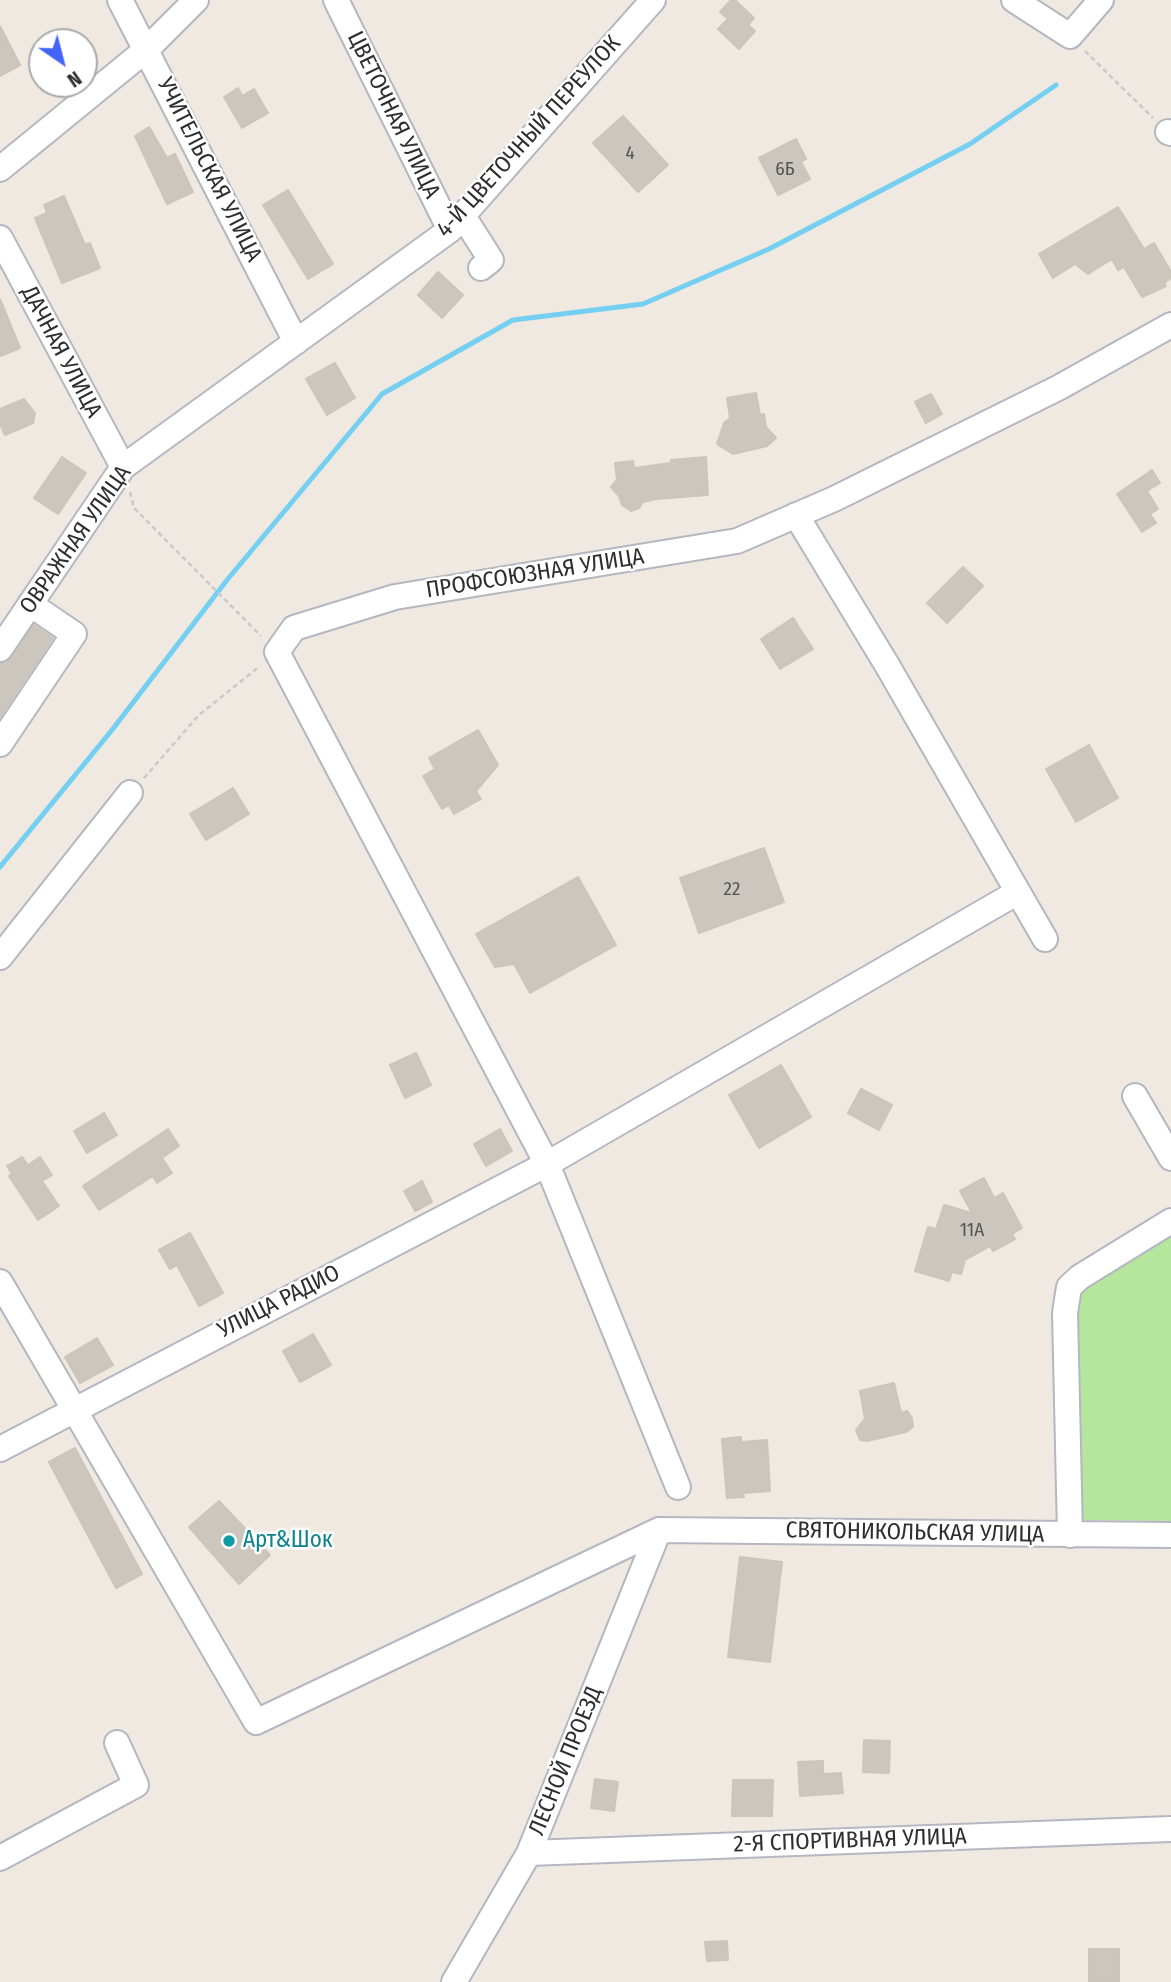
<!DOCTYPE html>
<meta charset="utf-8">
<style>
body{margin:0}
#map{position:relative;width:1171px;height:1982px;overflow:hidden;background:#efe9e1;font-family:"Fira Sans Condensed",sans-serif}
canvas{display:block}
.north{position:absolute;left:28px;top:28px;width:70px;height:70px;box-sizing:border-box;background:#fff;border:2px solid #ababab;border-radius:50%;rotate:145deg;font-size:19px;font-weight:700;line-height:28px;text-align:center;color:#2e2e2e}
.north::after{content:'';display:block;margin:auto;width:24px;height:32px;background:#4264fb;clip-path:polygon(50% 0,100% 100%,50% 72%,0 100%)}
</style>
<div id="map">
<canvas width="1171" height="1982"></canvas>
<div class="north">N</div>
</div>
<script>
const ctx = document.querySelector('canvas').getContext('2d');
ctx.lineJoin = 'round';
function paint(path, color) { ctx.fillStyle = color; ctx.fill(path, 'evenodd'); }
const toPath = rows => new Path2D(rows.map(r => 'M' + r).join(''));
function stroke(path, color, width, dash) { ctx.strokeStyle = color; ctx.lineWidth = width; ctx.lineCap = dash ? 'butt' : 'round'; ctx.setLineDash(dash || []); ctx.stroke(path); }
function write(font, color, halo, rows, align = 'center') {
  ctx.font = font + ' "Fira Sans Condensed",sans-serif'; ctx.lineWidth = 5; ctx.setLineDash([]); ctx.textBaseline = 'middle'; ctx.strokeStyle = halo; ctx.fillStyle = color; for (const [text, x, y, turn = 0] of rows) {
    ctx.save(); ctx.translate(x, y); ctx.rotate((+turn || 0) * Math.PI / 180); ctx.textAlign = isNaN(turn) ? turn : align; if (halo) ctx.strokeText(text, 0, 0); ctx.fillText(text, 0, 0); ctx.restore();
  }
}
const green = toPath([
 [1171,1235,1171,1521,1081,1520,1077,1292]
]);
const stream = toPath([
 [0,867,112,730,227,580,382,394,513,320,643,304,769,249,970,144,1056,85]
]);
const building = toPath([
 [731,0,735,0,754,18,748,25,755,31,739,49,718,29,728,19,720,12,731,0],
 [0,26,20,65,0,76,0,26],
 [238,88,242,96,254,89,268,113,242,128,224,97,238,88],
 [623,116,668,165,638,192,593,143,623,116],
 [149,127,167,158,175,154,193,192,167,204,135,136,149,127],
 [796,139,806,159,801,162,810,179,778,195,759,158,796,139],
 [288,190,333,264,308,279,263,205,288,190],
 [64,196,85,245,90,243,100,268,62,283,35,218,47,213,44,205,64,196],
 [1118,207,1144,249,1154,243,1171,272,1171,278,1164,283,1166,286,1142,297,1124,267,1118,270,1112,259,1088,274,1075,264,1053,278,1039,254,1118,207],
 [438,272,463,295,442,318,418,295,438,272],
 [0,299,20,348,0,356,0,299],
 [335,363,355,398,327,415,306,379,335,363],
 [756,393,760,415,764,414,766,427,776,438,767,446,733,454,717,444,724,423,730,418,727,398,756,393],
 [931,394,942,414,926,423,915,402,931,394],
 [24,399,35,413,33,423,5,435,0,424,0,409,24,399],
 [62,457,86,473,58,514,34,498,62,457],
 [706,457,708,495,656,499,643,502,639,508,631,511,622,505,619,496,611,487,617,480,615,463,633,461,634,468,671,463,671,460,706,457],
 [1152,470,1160,483,1147,491,1158,509,1150,514,1156,523,1142,532,1117,494,1152,470],
 [963,567,983,586,947,623,927,603,963,567],
 [793,618,813,649,780,669,761,639,793,618],
 [34,625,53,638,0,717,0,664,12,657,34,625],
 [478,730,498,765,476,791,481,799,454,814,449,805,442,809,423,776,435,769,429,758,478,730],
 [1089,745,1118,798,1076,822,1046,769,1089,745],
 [233,788,249,814,206,840,190,814,233,788],
 [764,848,784,902,699,933,680,878,764,848],
 [578,877,616,945,530,993,514,964,495,967,476,934,578,877],
 [416,1053,431,1085,405,1098,390,1065,416,1053],
 [781,1065,811,1117,759,1148,729,1095,781,1065],
 [861,1089,892,1105,879,1130,848,1113,861,1089],
 [104,1113,117,1135,87,1153,74,1131,104,1113],
 [168,1129,179,1146,162,1158,172,1173,157,1183,153,1176,99,1210,83,1186,168,1129],
 [500,1129,512,1151,486,1166,474,1144,500,1129],
 [22,1157,28,1165,40,1157,52,1175,42,1181,59,1206,38,1220,9,1176,12,1174,7,1166,22,1157],
 [984,1178,994,1198,1003,1193,1022,1228,1012,1234,1015,1239,993,1251,990,1246,965,1260,961,1274,952,1272,949,1281,915,1271,928,1227,936,1229,944,1205,972,1213,960,1191,984,1178],
 [422,1181,432,1202,415,1211,404,1191,422,1181],
 [190,1233,223,1293,199,1306,177,1265,170,1269,159,1250,190,1233],
 [313,1334,331,1365,300,1382,283,1351,313,1334],
 [97,1338,113,1365,80,1383,65,1357,97,1338],
 [894,1383,901,1413,907,1411,912,1418,913,1427,906,1432,867,1441,860,1440,856,1430,865,1419,860,1391,894,1383],
 [741,1437,741,1442,767,1440,770,1491,743,1493,744,1497,727,1498,722,1439,741,1437],
 [75,1448,142,1574,116,1588,49,1462,75,1448],
 [219,1501,270,1555,239,1584,189,1527,219,1501],
 [740,1557,782,1562,770,1662,728,1657,740,1557],
 [864,1740,890,1741,889,1773,863,1772,864,1740],
 [823,1761,823,1774,841,1773,843,1793,800,1796,798,1762,823,1761],
 [595,1779,618,1782,614,1811,591,1808,595,1779],
 [733,1780,773,1780,772,1816,732,1816,733,1780],
 [727,1941,728,1960,707,1961,705,1942,727,1941],
 [1089,1949,1119,1949,1119,1982,1089,1982,1089,1949]
]);
const path = toPath([
 [1085,51,1153,118],
 [130,492,134,508,261,636],
 [144,778,199,715,260,666]
]);
const minor = toPath([
 [120,0,296,342],
 [336,0,450,230],
 [1014,0,1070,36,1101,0],
 [1168,132,1171,133],
 [0,169,147,49,196,0],
 [463,216,491,260,481,268],
 [0,238,123,467],
 [796,515,887,665,1045,939],
 [0,649,123,467,450,230,653,0],
 [0,744,74,634,30,604],
 [0,957,130,793],
 [1135,1096,1171,1158],
 [0,1282,256,1722,659,1530,1171,1535],
 [0,1449,547,1164,1018,892],
 [678,1487,547,1164,277,652,294,628,395,597,737,541,834,499,1058,388,1171,325],
 [1070,1535,1065,1313,1069,1287,1080,1277,1171,1221],
 [529,1853,1171,1829],
 [0,1858,136,1785,117,1743],
 [454,1982,529,1853,659,1530]
]);
const markers = [
 [229,1541,7,"#0f9aa8"]
];
const numberNames = [
 ["4",630,154],
 ["6Б",785,170],
 ["22",732,890],
 ["11А",972,1231]
];
const streetNames = [
 ["ЦВЕТОЧНАЯ УЛИЦА",393,115,64],
 ["4-Й ЦВЕТОЧНЫЙ ПЕРЕУЛОК",529,137,-48],
 ["УЧИТЕЛЬСКАЯ УЛИЦА",209,170,63],
 ["ДАЧНАЯ УЛИЦА",61,352,62],
 ["ОВРАЖНАЯ УЛИЦА",76,540,-55],
 ["ПРОФСОЮЗНАЯ УЛИЦА",535,574,-9],
 ["УЛИЦА РАДИО",279,1302,-27],
 ["СВЯТОНИКОЛЬСКАЯ УЛИЦА",915,1533,1],
 ["ЛЕСНОЙ ПРОЕЗД",566,1761,-68],
 ["2-Я СПОРТИВНАЯ УЛИЦА",850,1841,-2]
];
const cultureNames = [
 ["Арт&Шок",243,1541]
];
paint(green, '#b6e59e');
stroke(stream, '#75cff0', 5);
paint(building, '#cbc7bf');
stroke(building, '#cbc5ba', 2);
stroke(minor, '#b4b7c1', 28);
stroke(path, '#c9c9c9', 2.5, [5, 3.5]);
stroke(minor, '#fff', 24);
for (const [x, y, r, color] of markers) { const dot = new Path2D(); dot.arc(x, y, r, 0, 2 * Math.PI); ctx.fillStyle = color; ctx.fill(dot); stroke(dot, '#fff', 2.5); }
write('19px', '#555452', null, numberNames);
write('23px', '#2e2e2e', '#fff', streetNames);
write('23px', '#0d838f', '#fff', cultureNames, 'left');
</script>
